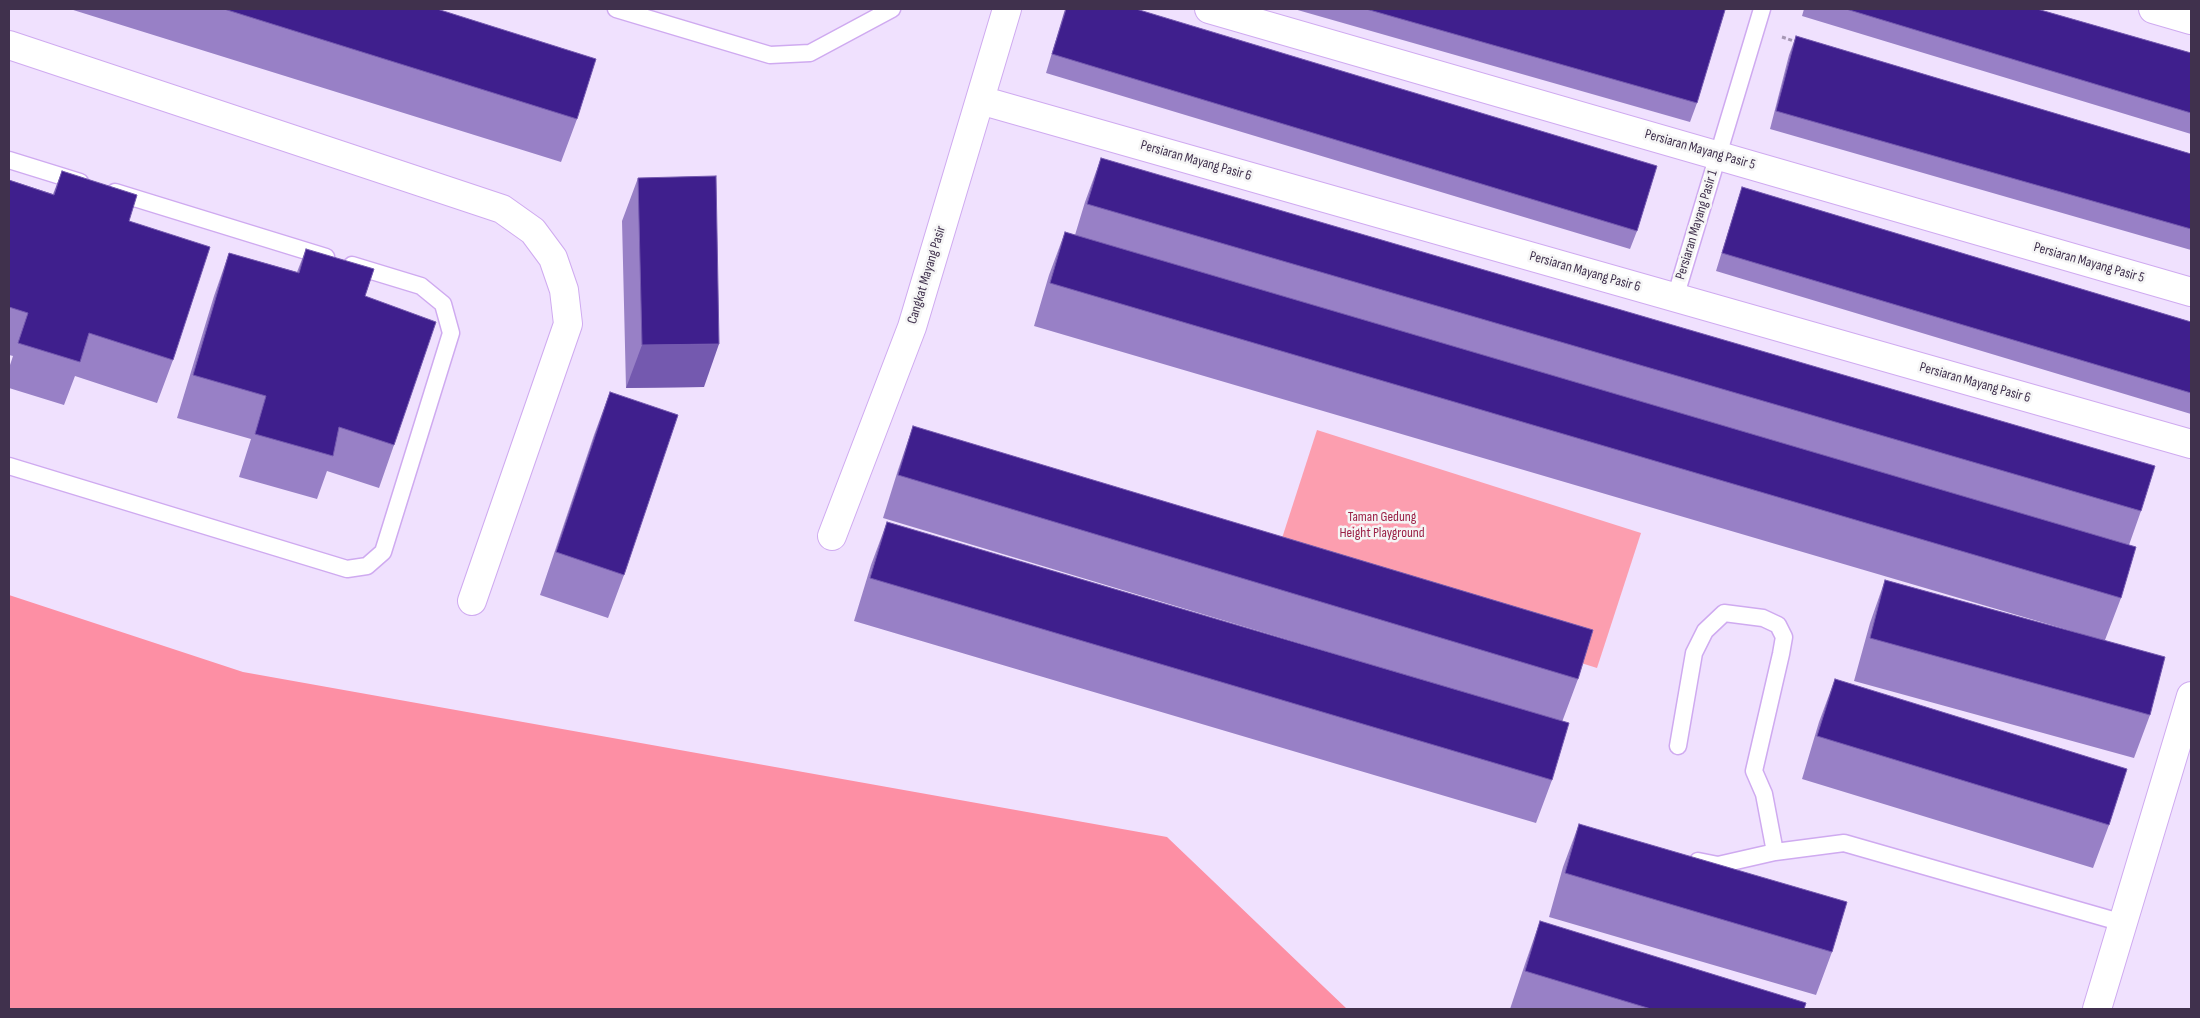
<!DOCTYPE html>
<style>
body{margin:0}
#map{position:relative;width:2200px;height:1018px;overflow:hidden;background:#f0e1fe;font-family:"Sofia Sans Condensed",sans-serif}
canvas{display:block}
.frame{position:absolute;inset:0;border:10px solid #40314d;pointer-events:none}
</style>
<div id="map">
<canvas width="2200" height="1018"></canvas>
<div class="frame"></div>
</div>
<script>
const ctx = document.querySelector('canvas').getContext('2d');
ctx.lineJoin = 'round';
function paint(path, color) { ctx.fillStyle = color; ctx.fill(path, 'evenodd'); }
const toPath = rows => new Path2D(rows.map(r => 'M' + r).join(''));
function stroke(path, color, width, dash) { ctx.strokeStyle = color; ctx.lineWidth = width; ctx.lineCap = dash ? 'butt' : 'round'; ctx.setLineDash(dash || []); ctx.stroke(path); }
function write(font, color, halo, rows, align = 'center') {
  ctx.font = font + ' "Sofia Sans Condensed",sans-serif'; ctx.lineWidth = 5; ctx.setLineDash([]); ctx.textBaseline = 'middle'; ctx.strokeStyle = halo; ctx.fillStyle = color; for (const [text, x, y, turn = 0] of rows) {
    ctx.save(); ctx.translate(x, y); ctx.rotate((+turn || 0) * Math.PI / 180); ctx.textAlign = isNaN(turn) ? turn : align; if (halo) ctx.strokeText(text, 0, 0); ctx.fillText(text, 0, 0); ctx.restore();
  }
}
const green = toPath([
 [1317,430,1641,533,1597,668,1273,566]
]);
const forest = toPath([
 [9,595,243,672,1167,837,1347,1009,9,1009]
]);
const path = toPath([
 [1782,37,1797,42]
]);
const service = toPath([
 [616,9,770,55,810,53,892,9],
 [9,160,80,182],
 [115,192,326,257],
 [1675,298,1762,9],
 [9,466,347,569,367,566,383,552,451,333,443,304,421,286,352,265],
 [1678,746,1694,653,1705,631,1724,613,1763,618,1778,625,1784,637,1781,654,1754,771,1764,794,1775,852],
 [1698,861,1718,865,1775,852,1844,843,2123,923]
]);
const minor = toPath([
 [1209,9,2191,292],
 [2153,9,2191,20],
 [9,45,502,209,533,231,553,258,564,290,568,324,472,601],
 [980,100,2191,444],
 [832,536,912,327,1007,9],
 [2097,1009,2191,696]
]);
const wall = toPath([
 [70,9,437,9,577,119,561,162],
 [1065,9,1136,9,1637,231,1630,249,1046,73],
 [1294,9,1722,9,1697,103,1690,122],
 [1804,9,2037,9,2191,53,2191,134,1802,16],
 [1796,36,2191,154,2191,250,1770,129,1789,55],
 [1101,158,2141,511,2129,545,2121,598,2105,640,2150,715,2134,758,1854,681,1870,623,1885,580,2085,635,1034,326,1049,275,1065,232,1075,235,1085,202],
 [62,171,129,221,173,360,157,403,75,376,64,405,9,388,9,368,13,356,9,355,9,180,53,194],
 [638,178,704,387,626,388,622,221],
 [1742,187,2191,322,2191,414,1716,271,1736,206],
 [306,249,365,296,394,445,379,488,327,471,317,499,239,477,251,439,177,418,214,296,229,253,297,272],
 [610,392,624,575,608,618,540,595,594,435],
 [913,426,1578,679,1562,722,1552,780,1536,823,854,621,871,565,887,522,1495,702,883,518,898,470],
 [1835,679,2109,825,2093,868,1802,779,1819,722],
 [1579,824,1832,952,1816,995,1549,917,1563,867],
 [1540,921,1804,1009,1510,1009,1525,964]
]);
const shadedWall = toPath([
 [719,344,704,387,626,388,642,345]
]);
const building = toPath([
 [224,9,437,9,596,59,577,119,224,9],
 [1066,9,1136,9,1657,166,1637,231,1052,54,1066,9],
 [1366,9,1722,9,1725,10,1697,103,1366,9],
 [1846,9,2037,9,2191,53,2191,113,1846,9],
 [1796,36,2191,154,2191,229,1776,111,1796,36],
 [1101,158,2155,466,2141,511,1087,204,1101,158],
 [62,171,137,195,129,221,210,247,173,360,89,333,80,362,18,343,28,313,9,307,9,180,54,195,62,171],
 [716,176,719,344,642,345,638,178,716,176],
 [1742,187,2191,322,2191,393,1722,253,1742,187],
 [1065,232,2136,547,2121,598,1050,283,1065,232],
 [306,249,374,269,365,296,436,322,394,445,339,427,333,456,255,434,266,396,193,375,229,253,299,273,306,249],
 [610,392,678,415,624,575,556,552,610,392],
 [913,426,1593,630,1578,679,898,475,913,426],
 [887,522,1569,723,1552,780,870,578,887,522],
 [1885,580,2165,657,2150,715,1870,638,1885,580],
 [1835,679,2127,769,2109,825,1817,736,1835,679],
 [1579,824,1847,902,1832,952,1565,873,1579,824],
 [1540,921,1806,1003,1804,1009,1651,1009,1525,971,1540,921]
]);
const streetNames = [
 ["Persiaran Mayang Pasir 5",1700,150,16],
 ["Persiaran Mayang Pasir 6",1196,161,16],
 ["Persiaran Mayang Pasir 1",1697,225,-73],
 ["Persiaran Mayang Pasir 5",2089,263,16],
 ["Persiaran Mayang Pasir 6",1585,272,16],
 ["Cangkat Mayang Pasir",927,275,-73],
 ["Persiaran Mayang Pasir 6",1975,383,16]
];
const parkNames = [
 ["Taman Gedung",1382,517],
 ["Height Playground",1382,533]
];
paint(green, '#fc9eaf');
paint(forest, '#fd8fa4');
stroke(service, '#cfaaf0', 19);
stroke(minor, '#cfaaf0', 30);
stroke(path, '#a697b4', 3, [4, 2.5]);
stroke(service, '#fff', 16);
stroke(minor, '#fff', 28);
paint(wall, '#9880c6');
paint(shadedWall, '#7459af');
paint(building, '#3f1f8d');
stroke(building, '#7459af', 1);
write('14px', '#40314d', '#f5f5f5', streetNames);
write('14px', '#9a2046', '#f5f5f5', parkNames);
</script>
